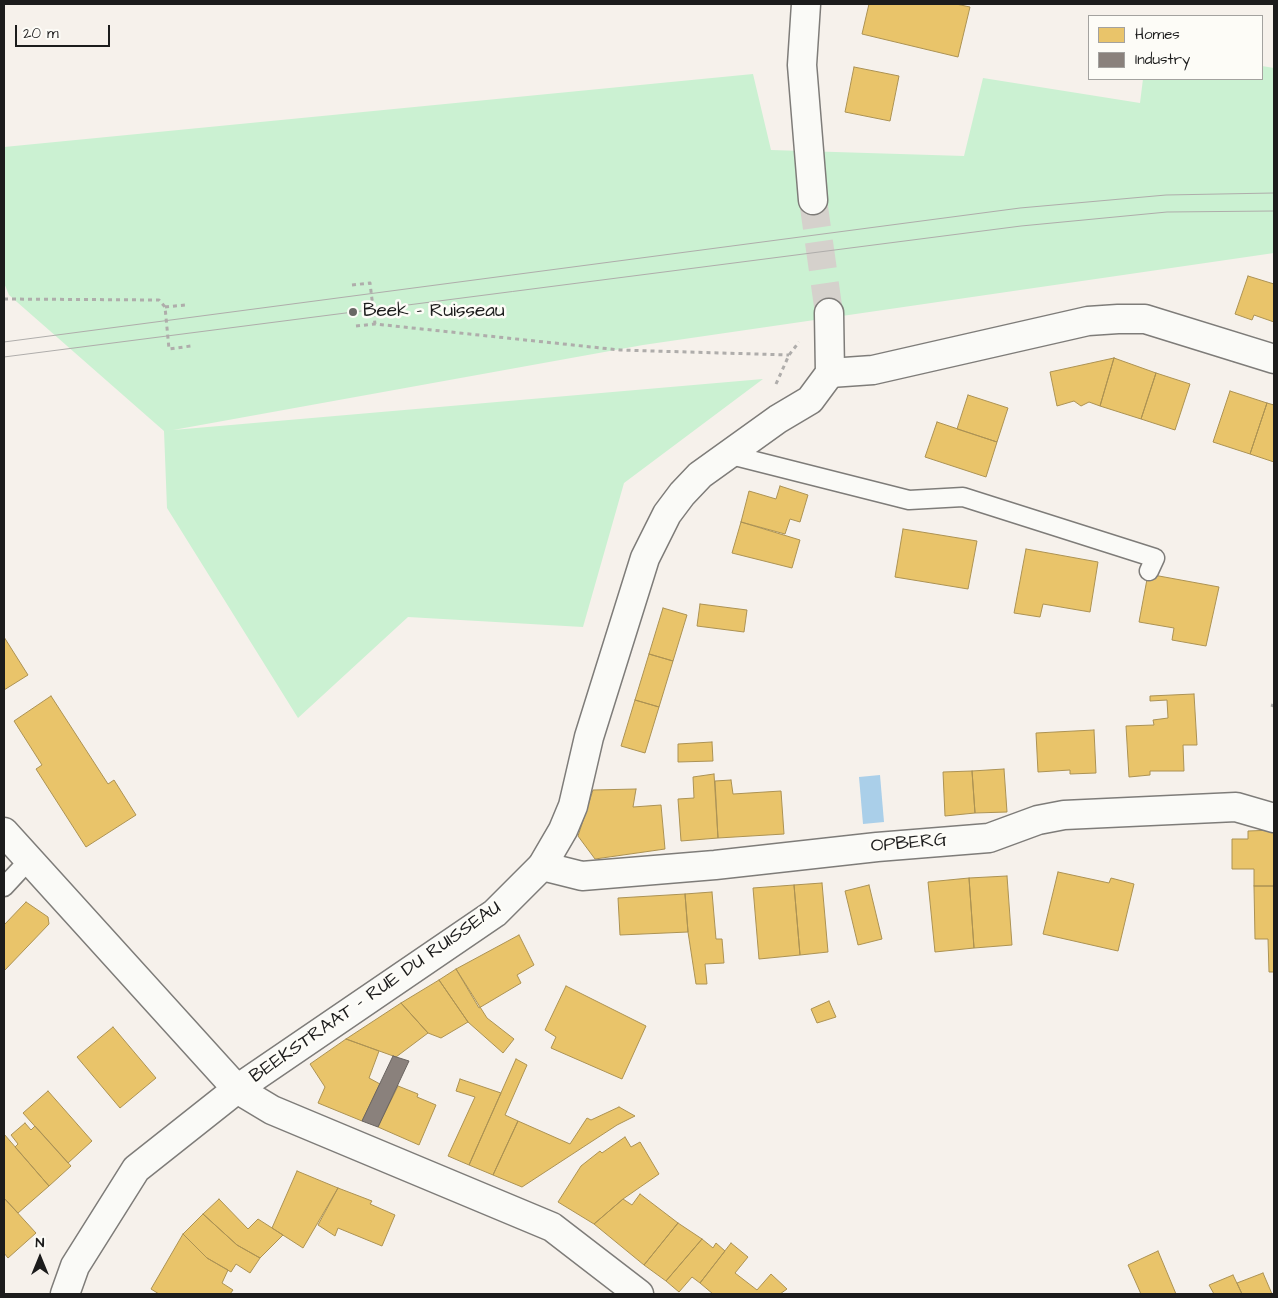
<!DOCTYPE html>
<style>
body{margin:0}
#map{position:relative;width:1278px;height:1298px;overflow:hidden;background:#f6f1eb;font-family:"Architects Daughter",sans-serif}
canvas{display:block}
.frame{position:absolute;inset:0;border:5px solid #1c1c1c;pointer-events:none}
.legend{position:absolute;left:1088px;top:15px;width:175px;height:65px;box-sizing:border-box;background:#fdfcf7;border:1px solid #a3a29f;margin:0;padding:6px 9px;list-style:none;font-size:15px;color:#1c1c1c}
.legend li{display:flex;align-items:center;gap:10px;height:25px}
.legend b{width:25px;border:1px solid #a3a29f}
.north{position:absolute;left:15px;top:1233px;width:50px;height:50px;-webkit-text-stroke:4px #fdfcf7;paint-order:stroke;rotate:0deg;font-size:14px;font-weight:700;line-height:20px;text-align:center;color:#1c1c1c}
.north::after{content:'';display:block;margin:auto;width:18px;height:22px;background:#1c1c1c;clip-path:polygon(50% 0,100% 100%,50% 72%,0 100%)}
.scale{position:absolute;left:15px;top:25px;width:95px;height:22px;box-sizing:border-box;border:2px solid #1c1c1c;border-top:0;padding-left:6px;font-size:15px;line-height:18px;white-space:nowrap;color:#1c1c1c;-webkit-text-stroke:4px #fdfcf7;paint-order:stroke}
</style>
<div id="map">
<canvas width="1278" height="1298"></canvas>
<div class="frame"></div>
<ul class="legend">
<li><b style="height:14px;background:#e9c46a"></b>Homes</li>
<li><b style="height:14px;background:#8a817c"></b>Industry</li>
</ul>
<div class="north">N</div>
<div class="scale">20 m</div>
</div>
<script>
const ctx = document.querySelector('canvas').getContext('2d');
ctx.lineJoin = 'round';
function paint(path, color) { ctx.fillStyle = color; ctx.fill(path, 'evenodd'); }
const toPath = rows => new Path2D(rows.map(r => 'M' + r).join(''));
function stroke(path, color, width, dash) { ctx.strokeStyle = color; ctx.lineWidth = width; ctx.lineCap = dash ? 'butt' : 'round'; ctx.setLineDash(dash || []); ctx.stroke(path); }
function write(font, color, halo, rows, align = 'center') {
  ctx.font = font + ' "Architects Daughter",sans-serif'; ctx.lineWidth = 5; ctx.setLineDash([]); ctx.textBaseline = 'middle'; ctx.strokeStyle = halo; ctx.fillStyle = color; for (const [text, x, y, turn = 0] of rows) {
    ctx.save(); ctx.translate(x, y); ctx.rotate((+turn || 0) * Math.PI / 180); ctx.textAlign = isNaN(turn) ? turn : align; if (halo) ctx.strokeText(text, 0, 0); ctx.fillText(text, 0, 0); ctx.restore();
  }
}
const green = toPath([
 [1262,66,1274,68,1274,253,643,345,173,430,763,379,624,483,583,627,408,617,298,718,167,508,164,431,9,295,4,283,4,147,753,74,771,150,964,156,983,78,1140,103,1143,79,1262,79]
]);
const water = toPath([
 [880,775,884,822,863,824,859,777]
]);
const homes = toPath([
 [869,4,956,4,970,7,958,57,862,34,869,4],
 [854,67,899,76,890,121,845,112,854,67],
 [1248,276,1274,284,1274,322,1254,315,1252,320,1235,314,1248,276],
 [1114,358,1156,373,1141,419,1100,406,1114,358],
 [1114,358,1100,406,1089,402,1081,406,1074,401,1057,406,1050,372,1114,358],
 [1156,373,1190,384,1175,430,1141,419,1156,373],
 [1230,391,1267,403,1250,454,1213,442,1230,391],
 [968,395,1008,408,997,442,957,429,968,395],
 [1267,403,1274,405,1274,462,1250,454,1267,403],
 [937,422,997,442,986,477,925,457,937,422],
 [780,486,808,495,800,522,790,519,785,534,741,522,749,491,776,499,780,486],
 [741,522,800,540,792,568,732,553,741,522],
 [903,529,977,541,968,589,895,577,903,529],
 [1026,549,1098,562,1090,612,1043,604,1040,617,1014,613,1026,549],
 [1148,574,1219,587,1206,646,1172,640,1174,628,1139,622,1148,574],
 [700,604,747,610,744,632,697,626,700,604],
 [663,608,687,615,673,661,649,654,663,608],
 [4,637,28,675,4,690,4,637],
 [649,654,673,661,659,707,635,700,649,654],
 [1194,694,1197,745,1183,745,1184,771,1150,771,1150,775,1129,777,1126,726,1154,725,1153,720,1168,718,1167,700,1150,701,1150,696,1194,694],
 [51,696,108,784,114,780,136,815,86,847,36,769,42,765,14,721,51,696],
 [635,700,659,707,645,753,621,746,635,700],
 [1094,730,1096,773,1070,774,1070,770,1038,772,1036,733,1094,730],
 [712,742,713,761,678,762,678,744,712,742],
 [1004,769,1007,812,975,813,972,771,1004,769],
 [972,771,975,813,945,816,943,772,972,771],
 [714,774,718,838,681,841,678,799,694,798,693,777,714,774],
 [731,780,733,794,781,791,784,834,718,838,715,781,731,780],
 [636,789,633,807,661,805,665,849,595,859,578,836,593,790,636,789],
 [1274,830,1274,886,1254,886,1254,869,1232,869,1232,839,1248,839,1248,831,1274,830],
 [1058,872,1109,883,1111,878,1134,884,1118,951,1043,934,1058,872],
 [1007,876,1012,945,974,948,969,878,1007,876],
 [969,878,974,948,935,952,928,882,969,878],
 [822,883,828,952,800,955,794,885,822,883],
 [794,885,800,955,759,959,753,888,794,885],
 [869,885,882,939,858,945,845,891,869,885],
 [1254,886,1274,886,1274,972,1269,972,1268,939,1255,939,1254,886],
 [712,892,716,939,722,939,724,963,705,964,707,984,696,984,688,932,685,894,712,892],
 [685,894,688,932,620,935,618,898,685,894],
 [26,902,48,917,49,924,4,971,4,925,26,902],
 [519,935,534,965,517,975,521,983,479,1008,456,969,519,935],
 [456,969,487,1018,514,1039,503,1053,468,1022,439,980,456,969],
 [439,980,468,1022,441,1038,428,1033,401,1003,439,980],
 [566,986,646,1026,622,1079,551,1048,556,1037,545,1030,566,986],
 [829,1001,836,1017,817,1023,811,1009,829,1001],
 [401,1003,428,1033,396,1057,346,1039,401,1003],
 [113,1027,156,1078,120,1108,77,1057,113,1027],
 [346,1039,379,1051,369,1078,380,1084,362,1121,318,1103,325,1087,310,1064,346,1039],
 [516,1059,527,1065,505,1115,518,1121,493,1175,469,1165,516,1059],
 [460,1079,501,1093,469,1165,448,1156,475,1097,456,1091,460,1079],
 [398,1086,418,1094,417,1097,436,1105,419,1145,378,1127,398,1086],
 [48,1091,92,1141,68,1163,23,1113,48,1091],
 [619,1107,635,1116,617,1125,522,1187,493,1175,518,1121,570,1144,587,1118,591,1120,619,1107],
 [25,1123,31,1130,35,1126,71,1166,49,1186,15,1147,18,1144,11,1135,25,1123],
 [4,1134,49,1186,18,1213,4,1198,4,1134],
 [625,1137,631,1147,640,1142,659,1174,623,1199,594,1224,558,1202,581,1166,600,1151,602,1153,625,1137],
 [297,1171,338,1188,303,1248,272,1228,297,1171],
 [338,1188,372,1201,370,1204,395,1215,382,1246,338,1228,335,1236,318,1225,338,1188],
 [640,1194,678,1223,644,1265,594,1224,623,1199,632,1205,640,1194],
 [4,1198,36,1233,8,1258,4,1253,4,1198],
 [219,1199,248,1229,258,1219,283,1235,260,1258,237,1245,203,1214,219,1199],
 [203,1214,237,1245,260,1258,250,1273,236,1264,231,1272,207,1258,183,1234,203,1214],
 [678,1223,702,1239,666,1281,644,1265,678,1223],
 [183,1234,207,1258,228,1270,222,1283,233,1290,230,1294,159,1294,151,1289,183,1234],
 [702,1239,713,1248,716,1243,725,1251,700,1283,692,1277,679,1292,666,1281,702,1239],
 [731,1243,748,1257,735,1273,757,1290,771,1274,787,1289,780,1294,713,1294,700,1283,731,1243],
 [1158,1251,1176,1294,1141,1294,1128,1265,1158,1251],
 [1263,1273,1272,1294,1242,1294,1237,1283,1263,1273],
 [1233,1275,1242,1294,1214,1294,1209,1285,1233,1275]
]);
const industry = toPath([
 [393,1056,409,1061,378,1127,362,1121,393,1056]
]);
const tertiaryTunnel = toPath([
 [813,200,829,313]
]);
const path = toPath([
 [352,285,370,283,375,324],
 [4,299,159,300,165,307,169,349,191,346],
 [165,307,185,305],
 [356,326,375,324,620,350,789,355],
 [776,384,789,355,799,342],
 [1271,705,1274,706]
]);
const service = toPath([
 [727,454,909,500,963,497,1155,558,1149,571],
 [4,887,29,860]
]);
const minor = toPath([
 [830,373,873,370,1088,321,1118,319,1145,319,1274,359],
 [4,832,237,1089,272,1110,552,1227,639,1294],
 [542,866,582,876,715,865,877,847,989,838,1038,820,1064,815,1236,807,1274,818]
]);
const tertiary = toPath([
 [806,4,802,65,813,200],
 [65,1294,75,1266,136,1169,237,1089,495,913,542,866,563,830,573,806,589,737,645,558,667,514,682,494,700,475,778,419,810,400,830,373,829,313]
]);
const tram = toPath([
 [4,342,1020,208,1166,195,1274,193],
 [4,357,1021,226,1167,212,1274,211]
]);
const markers = [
 [353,312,5,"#686764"]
];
const poiNames = [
 ["Beek - Ruisseau",363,312]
];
const streetNames = [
 ["OPBERG",909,844,-5],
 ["BEEKSTRAAT - RUE DU RUISSEAU",376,993,-35]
];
paint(green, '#cbf1d2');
paint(water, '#aacfe9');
paint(homes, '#e9c46a');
stroke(homes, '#ac9253', 1);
paint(industry, '#8a817c');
stroke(industry, '#69635f', 1);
stroke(tertiaryTunnel, '#d5d1cc', 28, [28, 14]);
stroke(service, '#7e7c79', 21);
stroke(minor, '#7e7c79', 31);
stroke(tertiary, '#7e7c79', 31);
stroke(path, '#afadab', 3, [4, 4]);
stroke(service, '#fafaf7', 18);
stroke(minor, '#fafaf7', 28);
stroke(tertiary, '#fafaf7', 28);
stroke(tram, '#afadab', 1);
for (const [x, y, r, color] of markers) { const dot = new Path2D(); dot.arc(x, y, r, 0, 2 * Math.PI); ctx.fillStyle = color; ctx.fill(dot); stroke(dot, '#fdfcf7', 2); }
write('19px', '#1c1c1c', '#fdfcf7', poiNames, 'left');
write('19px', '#1c1c1c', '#fdfcf7', streetNames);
</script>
